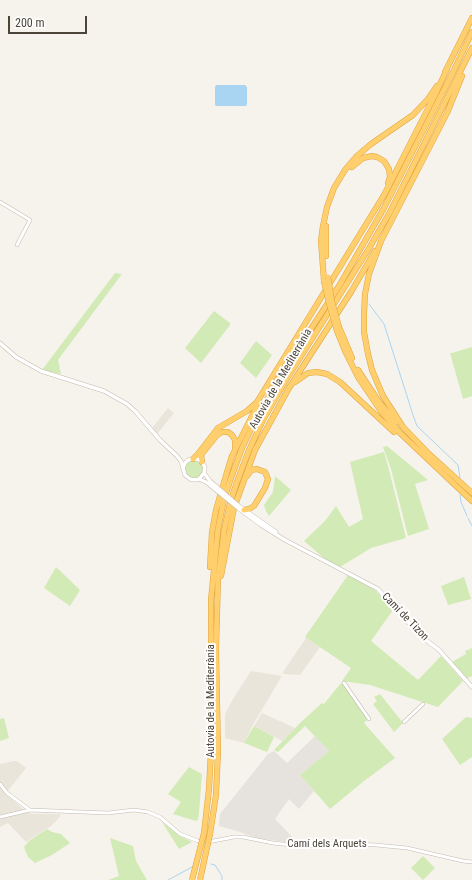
<!DOCTYPE html>
<meta charset="utf-8">
<style>
body{margin:0}
#map{position:relative;width:472px;height:880px;overflow:hidden;background:#f6f3ec;font-family:"Roboto Condensed",sans-serif}
canvas{display:block}
.scale{position:absolute;left:8px;top:16px;width:79px;height:18px;box-sizing:border-box;border:2px solid #4b4439;border-top:0;padding-left:5px;font-size:12px;line-height:14px;white-space:nowrap;color:#4b4439;-webkit-text-stroke:3px #fff;paint-order:stroke}
</style>
<div id="map">
<canvas width="472" height="880"></canvas>
<div class="scale">200 m</div>
</div>
<script>
const ctx = document.querySelector('canvas').getContext('2d');
ctx.lineJoin = 'round';
function paint(path, color) { ctx.fillStyle = color; ctx.fill(path, 'evenodd'); }
const toPath = rows => new Path2D(rows.map(r => 'M' + r).join(''));
function stroke(path, color, width, dash) { ctx.strokeStyle = color; ctx.lineWidth = width; ctx.lineCap = dash ? 'butt' : 'round'; ctx.setLineDash(dash || []); ctx.stroke(path); }
function write(font, color, halo, rows, align = 'center') {
  ctx.font = font + ' "Roboto Condensed",sans-serif'; ctx.lineWidth = 4; ctx.setLineDash([]); ctx.textBaseline = 'middle'; ctx.strokeStyle = halo; ctx.fillStyle = color; for (const [text, x, y, turn = 0] of rows) {
    ctx.save(); ctx.translate(x, y); ctx.rotate((+turn || 0) * Math.PI / 180); ctx.textAlign = isNaN(turn) ? turn : align; if (halo) ctx.strokeText(text, 0, 0); ctx.fillText(text, 0, 0); ctx.restore();
  }
}
const residential = toPath([
 [168,408,174,413,157,434,152,428],
 [306,638,320,647,300,675,284,674,283,672],
 [251,671,282,676,254,723,244,743,225,738,225,714,233,699],
 [262,713,295,728,282,741,254,726],
 [14,761,17,761,26,768,7,792,1,788,5,793,23,809,32,814,61,814,59,818,51,826,26,842,8,823,0,827,0,764]
]);
const industrial = toPath([
 [315,736,329,751,300,775,314,791,299,809,289,799,275,819,299,844,257,838,237,831,219,826,220,814,268,754,274,751,287,763]
]);
const green = toPath([
 [115,273,122,274,58,360,61,374,42,370],
 [214,311,230,323,230,325,201,363,185,348],
 [256,341,272,355,256,378,240,363],
 [472,347,472,396,463,399,450,353,452,353],
 [387,446,428,480,415,484,429,529,408,536,391,469,383,447],
 [384,452,389,470,406,538,371,548,340,567,325,559,304,541,325,521,336,506,349,527,363,519,350,462],
 '185 469a9 9 0 1 1 18 0a9 9 0 1 1-18 0Z',
 [275,476,291,490,269,516,266,511,264,505,273,492],
 [56,567,80,590,70,606,44,588],
 [348,575,375,590,393,610,371,641,418,680,441,656,463,681,438,707,370,685,342,681,351,668,305,637],
 [464,577,471,599,448,605,441,586],
 [472,648,472,676,466,679,452,662,466,654,465,651],
 [341,683,344,684,368,719,364,723,395,758,364,781,330,809,300,775,329,751,305,726,278,752,274,750,301,722,322,703,324,704],
 [380,694,403,723,394,732,373,704,377,701,374,697],
 [466,717,472,718,472,757,460,765,442,739],
 [4,718,9,738,0,741,0,719],
 [254,726,274,737,267,752,244,743],
 [189,767,202,774,199,813,198,820,196,821,173,814,181,802,168,794],
 [162,822,180,836,192,842,179,849],
 [47,829,52,832,61,834,70,843,52,855,35,863,28,857,24,847,29,841],
 [110,838,133,846,136,861,147,880,108,880,119,876],
 [423,856,435,868,423,880,411,868]
]);
const water = toPath([
 [216,85,245,85,247,87,247,104,246,106,216,106,215,105,215,87]
]);
const stream = toPath([
 [369,304,384,324,414,418,417,426,458,465,460,478],
 [460,495,461,502,467,516],
 [468,518,472,526],
 [211,864,215,865,222,876,222,880],
 [168,880,194,866]
]);
const minor = toPath([
 [0,202,30,220,17,245],
 [344,683,369,719],
 [404,722,423,704],
 [0,784,7,793,30,810],
 [0,817,30,810,108,813,134,810,148,812,160,817,180,834,198,841,208,842,234,837,243,837,273,843,301,846,355,844,376,845,407,848,463,861,472,862]
]);
const tertiary = toPath([
 [0,343,16,357,41,371,104,391,127,404,135,411,160,440,177,456,181,461,185,475,190,479,195,480,199,479,204,473,205,467,202,462,198,459,193,459,188,460,185,463,183,468],
 [204,473,210,481,217,487],
 [199,479,206,482,216,490],
 [239,506,276,532],
 [238,508,261,525,285,540,378,589,398,612,426,640,439,650,472,687]
]);
const motorway = toPath([
 [445,72,472,18],
 [352,167,363,158,372,156,377,157,384,161,389,169,390,177,388,183],
 [326,256,326,226],
 [324,281,321,241,323,226,327,207,334,188,345,170,357,156,371,144,413,115,428,99,437,86],
 [339,327,352,358],
 [337,331,346,353,358,377,381,411,399,432,472,501],
 [358,370,379,402,396,422],
 [295,382,308,373,317,372,327,374,340,382,394,432],
 [429,454,472,493],
 [430,455,403,427,383,396,372,370,368,354,364,332,364,314,365,294,369,274,381,241,447,113,462,76],
 [193,459,198,454,218,428,247,411,257,402,384,195,436,93,447,69],
 [202,462,201,455,217,435,222,432,228,432,232,435,235,440,235,447],
 [244,510,249,509,254,506,265,488,268,479,265,472,257,469,251,470,247,476],
 [210,567,212,532,216,510,227,472,232,456,259,402],
 [221,576,234,508,255,450,289,388,351,292,375,251],
 [204,833,209,789,211,751,211,600,218,529,224,499,231,478,242,448,257,417,279,378,339,286,384,208,454,70,472,32],
 [210,834,216,795,218,751,216,649,218,579,224,531,230,503,238,479,249,450,263,420,286,380,368,250,390,212,472,48]
]);
const tertiaryBridge = toPath([
 [217,487,239,506],
 [216,490,238,508]
]);
const motorwayBridge = toPath([
 [328,277,332,302,339,327],
 [324,281,329,303,337,331],
 [192,880,204,833],
 [200,880,210,834]
]);
const streetNames = [
 ["Autovia de la Mediterrània",281,379,-60],
 ["Camí de Tizon",405,617,46],
 ["Autovia de la Mediterrània",211,701,-90],
 ["Camí dels Arquets",327,844]
];
paint(residential, '#eae5da');
paint(industrial, '#e6e2dd');
paint(green, '#d2eab5');
paint(water, '#a9d4f2');
stroke(stream, '#a9d4f2', 1);
stroke(minor, '#c2bbae', 4);
stroke(tertiary, '#c2bbae', 4.5);
stroke(motorway, '#e0a43c', 6);
stroke(minor, '#fff', 3);
stroke(tertiary, '#fff', 3.5);
stroke(motorway, '#ffcf6e', 5);
stroke(tertiaryBridge, '#c2bbae', 4.5, []);
stroke(motorwayBridge, '#e0a43c', 6, []);
stroke(tertiaryBridge, '#fff', 3.5);
stroke(motorwayBridge, '#ffcf6e', 5);
write('11px', '#4b4439', '#fff', streetNames);
</script>
